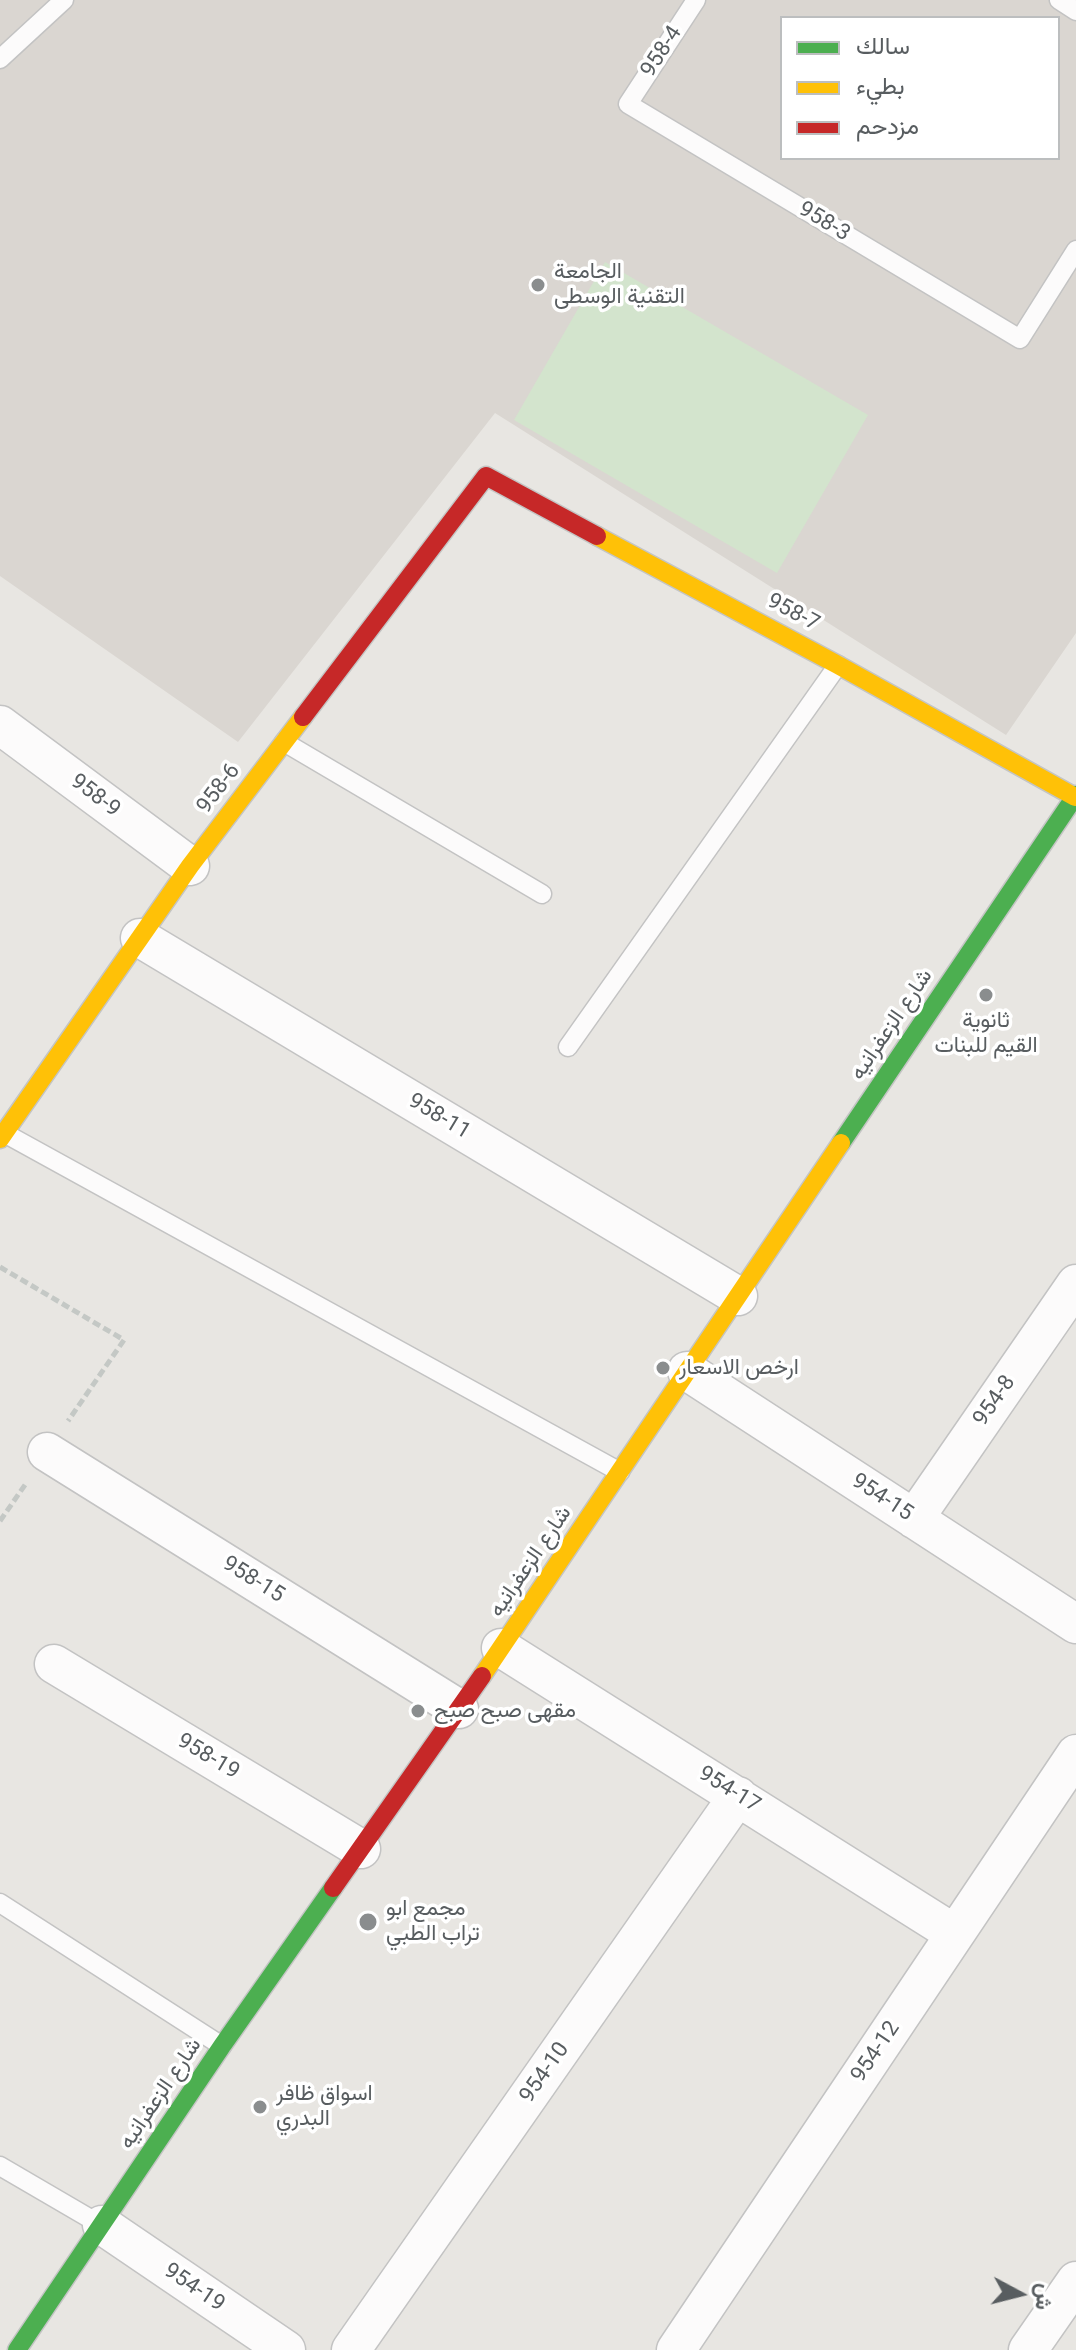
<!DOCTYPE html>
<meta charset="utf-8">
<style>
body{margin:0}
#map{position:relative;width:1076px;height:2350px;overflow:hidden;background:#e8e6e2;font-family:Roboto,Vazirmatn,sans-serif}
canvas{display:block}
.legend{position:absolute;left:780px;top:16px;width:280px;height:144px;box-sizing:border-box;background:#fff;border:2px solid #bcbebf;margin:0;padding:10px 14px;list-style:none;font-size:24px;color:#585d60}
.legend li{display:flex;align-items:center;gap:16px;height:40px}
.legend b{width:40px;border:2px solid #bcbebf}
.north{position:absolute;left:980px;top:2254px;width:80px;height:80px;-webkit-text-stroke:6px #fff;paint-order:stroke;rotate:97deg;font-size:22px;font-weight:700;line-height:32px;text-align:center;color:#585d60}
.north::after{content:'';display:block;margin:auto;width:28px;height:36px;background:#585d60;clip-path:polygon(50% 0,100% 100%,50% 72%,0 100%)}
</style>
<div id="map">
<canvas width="1076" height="2350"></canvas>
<ul class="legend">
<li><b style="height:10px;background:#4caf50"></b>سالك</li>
<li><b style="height:10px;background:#ffc107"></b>بطيء</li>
<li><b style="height:10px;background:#c62828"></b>مزدحم</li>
</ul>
<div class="north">ش</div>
</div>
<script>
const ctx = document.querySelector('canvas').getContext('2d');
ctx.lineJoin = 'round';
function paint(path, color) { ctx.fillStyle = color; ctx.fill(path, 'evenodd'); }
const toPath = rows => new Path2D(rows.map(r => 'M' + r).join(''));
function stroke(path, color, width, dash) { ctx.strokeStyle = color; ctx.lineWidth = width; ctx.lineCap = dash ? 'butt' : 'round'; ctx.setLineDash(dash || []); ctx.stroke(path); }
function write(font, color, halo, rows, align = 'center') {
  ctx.font = font + ' Roboto,Vazirmatn,sans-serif'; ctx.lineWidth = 7; ctx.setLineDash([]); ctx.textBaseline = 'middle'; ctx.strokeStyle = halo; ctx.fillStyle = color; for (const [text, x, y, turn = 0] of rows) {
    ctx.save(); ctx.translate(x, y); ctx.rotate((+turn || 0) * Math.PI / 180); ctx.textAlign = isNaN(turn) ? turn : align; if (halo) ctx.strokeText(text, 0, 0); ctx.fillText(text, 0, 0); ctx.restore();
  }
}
const education = toPath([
 [0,0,1076,0,1076,633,1006,735,495,413,238,742,0,576],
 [782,18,1058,18,1058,158,782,158]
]);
const green = toPath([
 [605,262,868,415,777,573,514,420]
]);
const path = toPath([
 [0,1267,124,1340,68,1421],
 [0,1521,27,1482]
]);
const lane = toPath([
 [696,0,628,104,1020,339,1076,250],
 [1059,0,1076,11],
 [0,59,64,0],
 [284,742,542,894],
 [568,1047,838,665],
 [4,1133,620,1472],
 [0,1903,222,2046],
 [0,2166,101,2225]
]);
const street = toPath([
 [0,725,190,866],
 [140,938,738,1296],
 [687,1371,1076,1624],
 [47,1452,459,1709],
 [914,1519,1076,1284],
 [501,1648,955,1934],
 [54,1664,361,1849],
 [102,2225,286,2350],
 [351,2350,738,1796],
 [676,2350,1076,1754],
 [1028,2350,1076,2281]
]);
const fast = toPath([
 [841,1143,1076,795],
 [17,2350,222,2046,333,1888]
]);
const slow = toPath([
 [597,536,838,665,1075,797],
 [0,1139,190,866,303,717],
 [482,1676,841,1143]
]);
const jam = toPath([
 [303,717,486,476,597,536],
 [333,1888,482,1676]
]);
const markers = [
 [538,285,8,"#8a8d8e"],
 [986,995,8,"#8a8d8e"],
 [663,1368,8,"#8a8d8e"],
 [418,1711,8,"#8a8d8e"],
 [368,1922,10,"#8a8d8e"],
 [260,2107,8,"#8a8d8e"]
];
const streetNames = [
 ["958-4",662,52,-57],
 ["958-3",824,222,31],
 ["958-7",793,613,28],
 ["958-6",219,789,-53],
 ["958-9",95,796,37],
 ["شارع الزعفرانيه",892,1025,-56],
 ["958-11",439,1117,31],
 ["954-8",995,1401,-55],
 ["954-15",882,1498,33],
 ["شارع الزعفرانيه",531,1562,-56],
 ["958-15",253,1580,32],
 ["958-19",208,1757,31],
 ["954-17",729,1790,32],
 ["954-12",876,2052,-56],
 ["954-10",545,2073,-55],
 ["شارع الزعفرانيه",161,2094,-56],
 ["954-19",194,2288,34]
];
const poiNames = [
 ["الجامعة",554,272],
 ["التقنية الوسطى",554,297],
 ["ثانوية",986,1021,"center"],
 ["القيم للبنات",986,1046,"center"],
 ["ارخص الاسعار",679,1368],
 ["مقهى صبح صبح",434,1711],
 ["مجمع ابو",386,1909],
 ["تراب الطبي",386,1934],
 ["اسواق ظافر",276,2094],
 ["البدري",276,2119]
];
paint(education, '#dad6d1');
paint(green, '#d3e4cd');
stroke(lane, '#c3c3c3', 21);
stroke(street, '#c3c3c3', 41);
stroke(fast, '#c4c5c4', 21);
stroke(slow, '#c4c5c4', 21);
stroke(jam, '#c4c5c4', 21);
stroke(path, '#c4c8c5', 5, [8, 4]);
stroke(lane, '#fcfbfb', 18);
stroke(street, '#fcfbfb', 38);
stroke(fast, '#4caf50', 18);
stroke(slow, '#ffc107', 18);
stroke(jam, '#c62828', 18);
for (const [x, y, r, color] of markers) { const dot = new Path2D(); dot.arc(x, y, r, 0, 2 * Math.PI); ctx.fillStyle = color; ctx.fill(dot); stroke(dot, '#fff', 3); }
write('22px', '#585d60', '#fff', streetNames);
write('22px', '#585d60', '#fff', poiNames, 'left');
</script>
